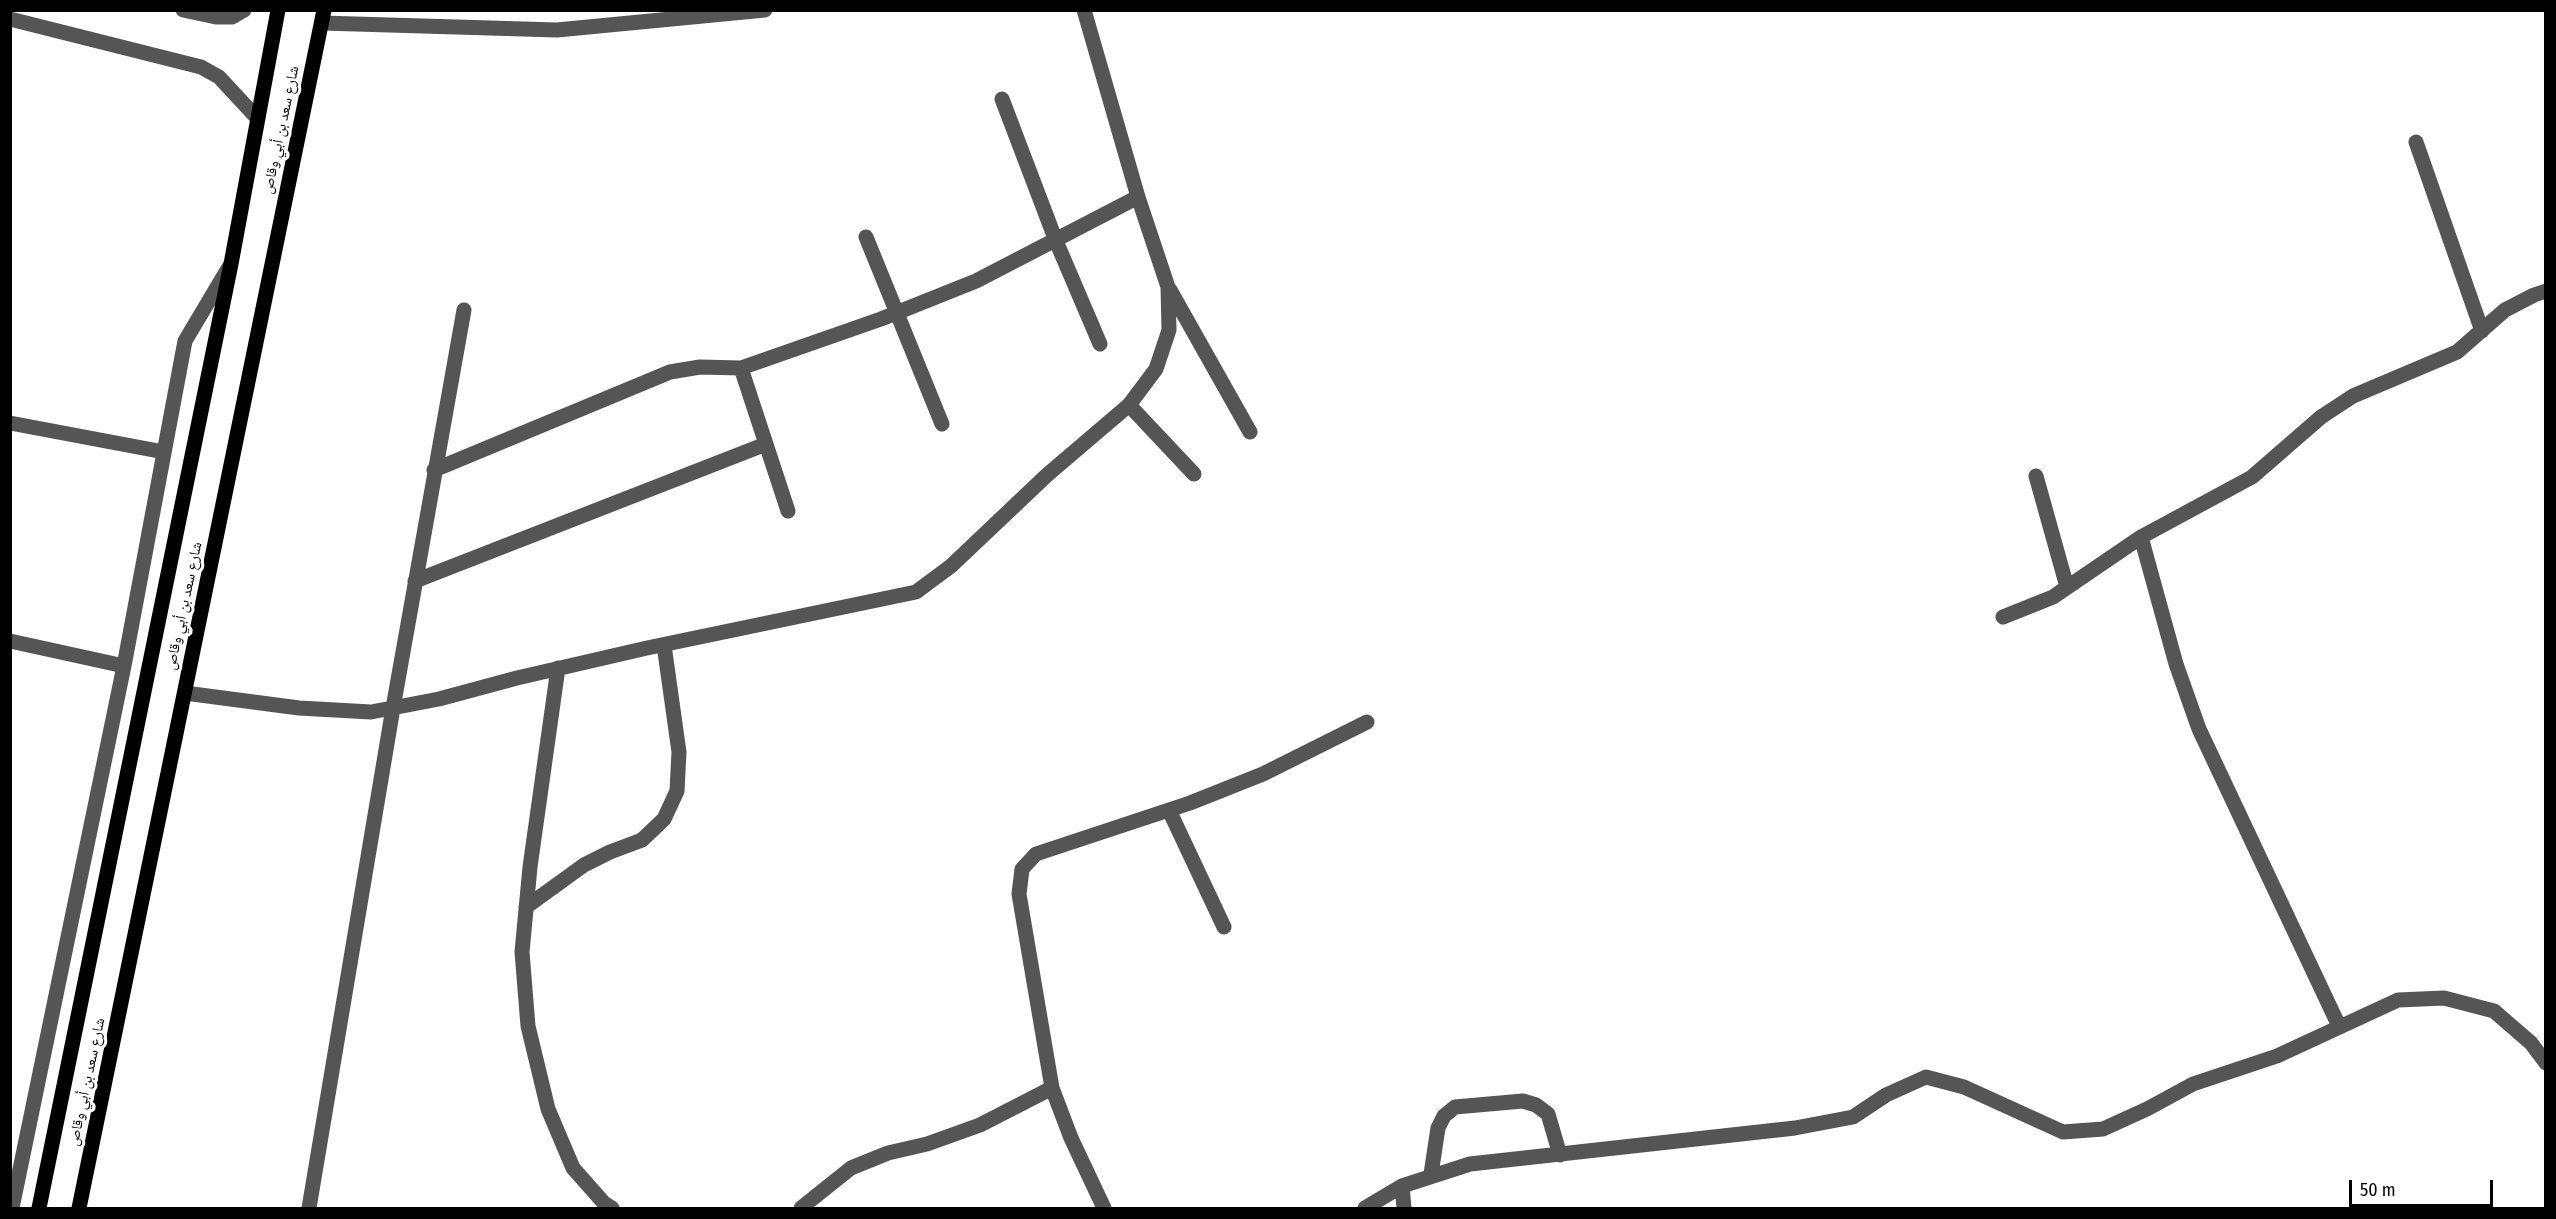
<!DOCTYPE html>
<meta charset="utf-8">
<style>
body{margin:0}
#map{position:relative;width:2556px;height:1219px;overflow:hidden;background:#fff;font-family:"Fira Sans Condensed",sans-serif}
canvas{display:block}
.frame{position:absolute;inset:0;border:12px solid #000;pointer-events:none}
.scale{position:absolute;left:2349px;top:1180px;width:144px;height:27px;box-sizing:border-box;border:3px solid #000;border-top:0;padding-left:8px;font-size:18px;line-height:21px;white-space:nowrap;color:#000;-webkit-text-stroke:4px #fff;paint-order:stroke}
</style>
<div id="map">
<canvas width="2556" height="1219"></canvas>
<div class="frame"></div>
<div class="scale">50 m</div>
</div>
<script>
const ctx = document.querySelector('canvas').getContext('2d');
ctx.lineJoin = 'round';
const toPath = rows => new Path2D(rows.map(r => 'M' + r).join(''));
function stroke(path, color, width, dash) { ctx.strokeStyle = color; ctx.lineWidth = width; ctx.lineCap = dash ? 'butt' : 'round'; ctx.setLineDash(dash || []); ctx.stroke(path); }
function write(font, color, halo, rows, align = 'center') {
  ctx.font = font + ' "Fira Sans Condensed","Noto Naskh Arabic",sans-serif'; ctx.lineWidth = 6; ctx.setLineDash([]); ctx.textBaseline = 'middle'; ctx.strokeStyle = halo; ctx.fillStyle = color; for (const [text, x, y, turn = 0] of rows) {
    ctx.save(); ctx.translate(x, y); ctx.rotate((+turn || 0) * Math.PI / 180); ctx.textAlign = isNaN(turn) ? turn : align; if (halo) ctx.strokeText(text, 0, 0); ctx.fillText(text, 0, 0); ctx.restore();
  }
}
const minor = toPath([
 [183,10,216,17,232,17,244,10],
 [10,19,201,67,219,77,257,118],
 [322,23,557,30,765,10],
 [1002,99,1056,241,1100,344],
 [2416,142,2482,331],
 [866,237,942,424],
 [1170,290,1250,432],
 [741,368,788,511],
 [1129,405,1194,474],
 [10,423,164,452],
 [434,470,670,372,700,367,741,368,881,319,976,281,1138,197],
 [2036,476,2067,587],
 [415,581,766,444],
 [2003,617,2053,597,2141,537],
 [10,641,124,666],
 [558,668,530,867,522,952,528,1026,548,1109,573,1168,604,1203,612,1208],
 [185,693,299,708,371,712,439,699,517,678,647,648,916,592,951,566,1047,475,1129,405,1156,369,1169,330,1168,287,1138,197,1084,10],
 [1169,810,1224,927],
 [526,907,584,865,610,852,642,840,664,819,677,791,679,752,664,645],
 [2339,1026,2199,729,2176,664,2141,537,2252,477,2321,417,2353,396,2457,352,2505,310,2534,295,2546,291],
 [1431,1174,1438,1128,1444,1116,1455,1107,1523,1101,1536,1105,1548,1114,1560,1155],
 [1402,1186,1404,1208],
 [12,1208,124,666,185,341,229,267],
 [309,1208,393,708,464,310],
 [801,1208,851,1168,888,1153,927,1144,980,1125,1052,1088],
 [1104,1208,1071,1138,1052,1088,1019,894,1022,869,1036,854,1190,803,1263,774,1367,722],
 [1365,1208,1402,1186,1470,1164,1795,1128,1853,1117,1886,1095,1926,1077,1964,1087,2063,1132,2103,1129,2147,1109,2193,1084,2277,1056,2398,1000,2444,998,2494,1011,2531,1043,2546,1063]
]);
const major = toPath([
 [39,1208,231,264,278,10],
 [79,1208,324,10]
]);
const streetNames = [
 ["شارع سعد بن أبي وقاص",281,130,-78],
 ["شارع سعد بن أبي وقاص",184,606,-78],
 ["شارع سعد بن أبي وقاص",87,1082,-78]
];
stroke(minor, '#555', 15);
stroke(major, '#000', 15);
write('15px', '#000', '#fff', streetNames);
</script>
